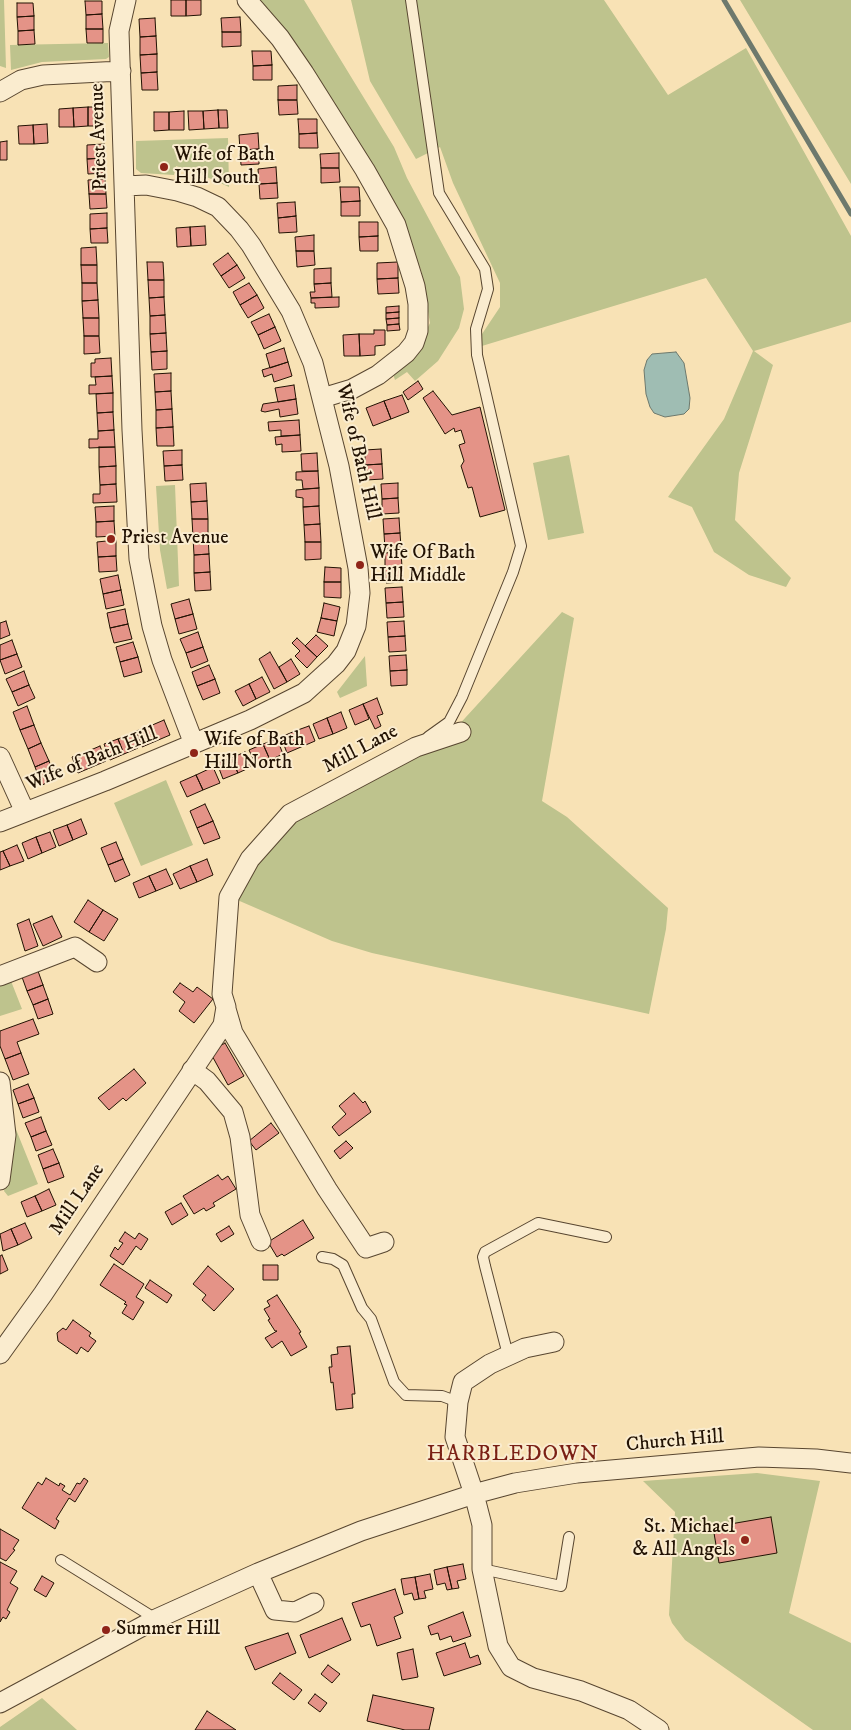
<!DOCTYPE html>
<style>
body{margin:0}
canvas{display:block;background:#f8e2b5}
</style>
<canvas width="851" height="1730"></canvas>
<script>
const ctx = document.querySelector('canvas').getContext('2d');
ctx.lineJoin = 'round';
function paint(path, color) { ctx.fillStyle = color; ctx.fill(path, 'evenodd'); }
const toPath = rows => new Path2D(rows.map(r => 'M' + r).join(''));
function stroke(path, color, width, dash) { ctx.strokeStyle = color; ctx.lineWidth = width; ctx.lineCap = dash ? 'butt' : 'round'; ctx.setLineDash(dash || []); ctx.stroke(path); }
function write(font, color, halo, rows, align = 'center') {
  ctx.font = font + ' "IM FELL DW Pica",serif'; ctx.lineWidth = 4; ctx.setLineDash([]); ctx.textBaseline = 'middle'; ctx.strokeStyle = halo; ctx.fillStyle = color; for (const [text, x, y, turn = 0] of rows) {
    ctx.save(); ctx.translate(x, y); ctx.rotate((+turn || 0) * Math.PI / 180); ctx.textAlign = isNaN(turn) ? turn : align; if (halo) ctx.strokeText(text, 0, 0); ctx.fillText(text, 0, 0); ctx.restore();
  }
}
const green = toPath([
 [0,0,4,0,6,68,0,66],
 [256,0,304,0,394,147,407,178,460,277,464,309,459,328,438,361,415,381,407,372,395,380,393,374,424,335,430,323,421,270,410,243],
 [351,0,604,0,668,95,746,48,851,236,851,322,754,351,773,365,739,473,735,520,791,578,786,587,749,575,714,552,692,507,668,497,724,419,753,351,706,278,472,349,500,307,500,283,453,183,440,147,416,159,370,81],
 [740,0,851,0,851,184],
 [108,43,109,57,106,59,42,62,11,70,10,45],
 [228,138,229,187,200,174,176,166,174,175,141,173,136,169,136,141],
 [569,455,584,533,548,540,533,463],
 [175,485,179,586,167,589,160,550,156,486],
 [562,612,574,618,542,801,567,817,668,908,666,929,649,1014,372,953,332,941,235,899,252,862,295,817,413,756,471,736,455,729],
 [365,656,367,686,340,698,337,692],
 [166,780,193,845,141,866,114,803],
 [9,976,22,1009,0,1016,0,979],
 [11,1117,38,1184,8,1196,4,1191,8,1176],
 [757,1473,820,1481,789,1613,851,1643,851,1730,813,1730,685,1640,672,1623,669,1615,675,1512,643,1481],
 [42,1698,77,1730,0,1730,0,1727]
]);
const water = toPath([
 [676,352,684,363,690,398,689,409,684,414,665,417,654,413,650,407,646,394,644,370,647,360,652,354,676,352]
]);
const stream = toPath([
 [724,0,851,214]
]);
const building = toPath([
 [171,0,186,0,186,16,171,16,171,0],
 [186,0,201,0,201,15,186,16,186,0],
 [85,1,102,1,102,14,86,15,85,1],
 [17,3,33,3,34,16,17,17,17,3],
 [102,14,103,29,86,29,86,15,102,14],
 [34,16,34,30,18,31,17,17,34,16],
 [240,17,241,32,222,32,221,18,240,17],
 [155,18,156,36,140,37,139,19,155,18],
 [86,29,103,29,103,43,87,43,86,29],
 [34,30,35,44,18,45,18,31,34,30],
 [222,32,241,32,241,46,222,47,222,32],
 [156,36,157,54,140,55,140,37,156,36],
 [252,51,271,51,272,65,253,66,252,51],
 [157,54,157,72,141,73,140,55,157,54],
 [272,65,272,80,253,80,253,66,272,65],
 [157,72,158,90,142,90,141,73,157,72],
 [297,85,297,100,278,100,278,86,297,85],
 [278,100,297,100,298,114,279,115,278,100],
 [93,104,98,104,99,108,102,107,100,126,88,126,88,107,93,107,93,104],
 [88,107,88,126,74,127,73,108,88,107],
 [73,108,74,127,59,127,59,109,73,108],
 [218,110,219,128,204,129,203,111,218,110],
 [218,110,227,110,228,128,219,128,218,110],
 [184,111,184,130,169,130,169,112,184,111],
 [188,111,203,111,204,129,189,130,188,111],
 [154,112,169,112,169,130,154,131,154,112],
 [298,119,317,119,317,133,299,134,298,119],
 [47,124,48,143,34,144,33,125,47,124],
 [33,125,34,144,19,144,18,126,33,125],
 [258,133,259,149,240,150,239,135,258,133],
 [317,133,318,148,299,148,299,134,317,133],
 [7,141,7,160,0,160,0,142,7,141],
 [104,144,104,158,87,159,87,145,104,144],
 [259,149,259,164,241,165,240,150,259,149],
 [339,153,339,168,321,168,320,154,339,153],
 [104,158,105,173,88,174,87,159,104,158],
 [276,167,277,183,259,184,258,169,276,167],
 [321,168,339,168,340,182,321,183,321,168],
 [105,179,106,194,89,194,88,180,105,179],
 [277,183,278,198,260,199,259,184,277,183],
 [340,187,359,187,360,201,341,202,340,187],
 [89,194,106,194,107,208,90,209,89,194],
 [360,201,360,216,341,216,341,202,360,201],
 [295,202,296,216,278,218,277,203,295,202],
 [107,213,107,228,90,229,90,214,107,213],
 [296,216,297,232,279,233,278,218,296,216],
 [359,222,378,222,378,236,359,237,359,222],
 [205,226,206,245,191,246,190,227,205,226],
 [190,227,191,246,177,247,176,228,190,227],
 [107,228,108,243,91,243,90,229,107,228],
 [314,235,314,251,296,251,295,237,314,235],
 [378,236,378,251,360,251,359,237,378,236],
 [96,247,97,265,81,265,81,248,96,247],
 [296,251,314,251,315,265,297,267,296,251],
 [228,253,237,265,221,276,213,264,228,253],
 [147,262,163,262,164,280,148,280,147,262],
 [398,262,398,278,377,279,377,263,398,262],
 [81,265,97,265,97,283,82,283,81,265],
 [237,265,245,278,229,288,221,276,237,265],
 [331,268,331,283,314,284,314,269,331,268],
 [398,278,399,293,378,294,377,279,398,278],
 [148,280,164,280,164,297,149,298,148,280],
 [82,283,97,283,98,300,82,301,82,283],
 [249,283,257,295,240,305,233,292,249,283],
 [331,283,332,297,311,298,310,292,315,292,314,284,331,283],
 [257,295,264,308,248,318,240,305,257,295],
 [164,297,165,315,150,316,149,298,164,297],
 [339,297,339,307,315,308,315,303,311,303,311,298,339,297],
 [98,300,99,318,83,318,82,301,98,300],
 [399,306,399,312,386,313,386,307,399,306],
 [399,312,399,318,386,319,386,313,399,312],
 [269,314,275,327,258,335,251,322,269,314],
 [165,315,166,333,150,334,150,316,165,315],
 [83,318,99,318,99,336,84,336,83,318],
 [399,318,399,324,387,325,386,319,399,318],
 [399,324,400,330,387,331,387,325,399,324],
 [275,327,281,341,264,349,258,335,275,327],
 [374,330,385,330,385,345,375,346,375,355,360,356,359,334,374,334,374,330],
 [166,333,167,351,151,352,150,334,166,333],
 [359,334,360,356,344,356,343,335,359,334],
 [84,336,99,336,100,353,84,354,84,336],
 [284,348,288,362,270,368,266,354,284,348],
 [167,351,167,369,152,370,151,352,167,351],
 [111,358,112,376,91,377,91,363,95,363,95,359,111,358],
 [288,362,292,376,274,382,272,374,264,377,262,370,288,362],
 [171,373,171,391,155,392,154,374,171,373],
 [112,376,113,393,89,394,89,385,96,385,95,377,112,376],
 [418,381,423,389,408,400,403,392,418,381],
 [294,385,296,399,278,402,275,388,294,385],
 [171,391,172,409,156,410,155,392,171,391],
 [433,391,452,415,480,407,505,510,480,517,472,487,468,488,461,466,464,461,459,445,465,443,461,430,455,432,454,428,445,434,423,398,433,391],
 [113,393,113,412,97,413,96,394,113,393],
 [402,395,409,412,391,419,384,401,402,395],
 [296,399,298,414,280,417,279,409,265,412,261,411,263,404,296,399],
 [384,401,391,419,373,426,366,408,384,401],
 [172,409,173,427,156,428,156,410,172,409],
 [113,412,114,430,98,431,97,413,113,412],
 [299,420,300,435,281,436,281,430,269,431,268,422,299,420],
 [173,427,174,446,157,446,156,428,173,427],
 [114,430,115,447,89,448,89,439,98,439,98,431,114,430],
 [300,435,301,451,282,452,282,444,276,445,275,437,300,435],
 [99,447,115,447,116,466,99,467,99,447],
 [381,449,382,464,365,465,365,450,381,449],
 [182,450,182,465,164,466,163,451,182,450],
 [317,453,318,471,302,471,301,454,317,453],
 [382,464,383,479,366,480,365,465,382,464],
 [182,465,183,480,165,481,164,466,182,465],
 [116,466,116,484,100,485,99,467,116,466],
 [318,471,319,488,303,489,302,480,296,480,296,472,318,471],
 [206,483,207,501,191,502,190,484,206,483],
 [398,483,398,498,382,499,381,484,398,483],
 [116,484,117,502,93,503,93,494,100,494,100,485,116,484],
 [319,488,319,506,303,507,303,498,296,497,296,490,319,488],
 [398,498,399,513,382,514,382,499,398,498],
 [207,501,208,519,192,519,191,502,207,501],
 [114,506,114,521,96,522,95,507,114,506],
 [319,506,320,524,304,525,303,507,319,506],
 [399,518,400,533,384,534,383,519,399,518],
 [192,519,208,519,208,537,193,537,192,519],
 [114,521,115,536,96,537,96,522,114,521],
 [320,524,321,542,305,542,304,525,320,524],
 [400,533,401,547,385,549,384,534,400,533],
 [193,537,208,537,209,554,194,555,193,537],
 [116,540,116,556,98,557,97,542,116,540],
 [305,542,321,542,321,559,305,560,305,542],
 [401,552,402,567,385,568,385,553,401,552],
 [209,554,210,572,194,573,194,555,209,554],
 [116,556,117,571,99,572,98,557,116,556],
 [325,567,341,568,341,582,324,582,325,567],
 [402,567,403,582,386,583,385,568,402,567],
 [210,572,211,590,195,591,194,573,210,572],
 [118,575,121,590,103,594,100,579,118,575],
 [324,582,341,582,341,598,324,597,324,582],
 [402,587,403,602,386,603,385,588,402,587],
 [121,590,124,605,106,609,103,594,121,590],
 [189,599,193,614,175,619,171,604,189,599],
 [403,602,404,617,387,618,386,603,403,602],
 [324,603,340,607,337,621,321,618,324,603],
 [125,609,128,624,110,628,107,613,125,609],
 [193,614,197,629,179,634,175,619,193,614],
 [321,618,337,621,334,636,317,632,321,618],
 [6,621,10,635,0,639,0,623,6,621],
 [404,621,405,636,388,637,387,622,404,621],
 [128,624,132,639,114,643,110,628,128,624],
 [198,632,203,647,186,653,180,639,198,632],
 [316,635,328,646,317,657,305,646,316,635],
 [405,636,406,651,389,652,388,637,405,636],
 [297,638,317,657,307,668,295,656,300,651,292,643,297,638],
 [12,640,17,654,0,660,0,645,12,640],
 [133,642,138,657,120,662,116,647,133,642],
 [203,647,208,661,191,668,186,653,203,647],
 [270,652,287,682,274,689,259,659,270,652],
 [17,654,22,667,5,674,0,660,17,654],
 [406,655,407,670,390,671,389,656,406,655],
 [138,657,142,672,124,677,120,662,138,657],
 [291,659,300,674,287,682,279,667,291,659],
 [209,665,215,679,197,686,192,672,209,665],
 [407,670,407,685,391,686,390,671,407,670],
 [24,671,29,685,12,692,6,679,24,671],
 [262,677,270,692,256,699,249,684,262,677],
 [215,679,220,693,203,700,197,686,215,679],
 [249,684,256,699,243,706,235,691,249,684],
 [29,685,35,698,18,706,12,692,29,685],
 [377,698,383,714,377,716,381,726,375,729,363,704,377,698],
 [363,704,369,719,355,725,349,710,363,704],
 [27,706,34,725,20,730,13,712,27,706],
 [341,712,347,728,333,734,327,718,341,712],
 [327,718,333,734,319,739,313,724,327,718],
 [164,720,170,735,156,741,150,726,164,720],
 [34,725,41,743,28,749,20,730,34,725],
 [150,726,156,741,142,747,136,731,150,726],
 [309,726,315,741,301,747,295,731,309,726],
 [295,731,301,747,287,753,281,737,295,731],
 [132,733,138,748,124,754,118,739,132,733],
 [118,739,124,754,110,760,104,744,118,739],
 [277,739,283,754,270,760,263,744,277,739],
 [41,743,49,761,35,767,28,749,41,743],
 [263,744,270,760,256,765,249,750,263,744],
 [100,746,106,761,92,767,86,752,100,746],
 [86,752,92,767,78,773,72,757,86,752],
 [245,752,251,767,238,773,231,758,245,752],
 [231,758,238,773,223,779,217,763,231,758],
 [49,761,56,779,42,785,35,767,49,761],
 [213,767,220,783,203,790,196,775,213,767],
 [196,775,203,790,187,797,180,782,196,775],
 [205,804,213,821,197,828,190,811,205,804],
 [81,819,87,834,73,840,67,825,81,819],
 [213,821,220,838,204,844,197,828,213,821],
 [67,825,73,840,59,846,53,830,67,825],
 [50,832,56,847,42,853,36,837,50,832],
 [36,837,42,853,28,859,22,843,36,837],
 [116,842,123,859,108,865,101,848,116,842],
 [17,845,24,861,10,866,3,851,17,845],
 [3,851,10,866,0,870,0,852,3,851],
 [123,859,130,875,115,882,108,865,123,859],
 [207,859,213,875,197,882,190,866,207,859],
 [190,866,197,882,180,889,173,874,190,866],
 [166,869,173,884,156,891,149,876,166,869],
 [149,876,156,891,139,898,133,883,149,876],
 [88,900,103,910,89,932,74,922,88,900],
 [103,910,118,919,104,941,89,932,103,910],
 [52,916,62,937,43,946,33,924,52,916],
 [29,919,38,946,25,951,17,924,29,919],
 [38,971,43,985,27,991,22,977,38,971],
 [180,983,193,992,197,987,213,999,194,1023,179,1011,185,1002,173,992,180,983],
 [43,985,48,999,33,1005,27,991,43,985],
 [48,999,53,1014,38,1019,33,1005,48,999],
 [33,1019,39,1034,17,1042,21,1053,5,1059,0,1046,0,1031,33,1019],
 [225,1043,244,1076,228,1085,210,1052,225,1043],
 [21,1053,29,1074,13,1080,5,1059,21,1053],
 [134,1069,146,1083,126,1101,123,1098,109,1110,98,1098,134,1069],
 [28,1084,34,1098,18,1104,13,1090,28,1084],
 [354,1093,363,1103,365,1101,371,1112,339,1136,332,1127,346,1114,339,1106,354,1093],
 [34,1098,39,1112,23,1118,18,1104,34,1098],
 [41,1117,46,1131,31,1137,25,1123,41,1117],
 [271,1123,279,1133,256,1150,249,1141,271,1123],
 [46,1131,52,1145,36,1151,31,1137,46,1131],
 [346,1141,353,1148,340,1159,334,1151,346,1141],
 [53,1149,59,1163,43,1169,38,1155,53,1149],
 [59,1163,64,1177,48,1183,43,1169,59,1163],
 [218,1175,222,1180,228,1176,236,1189,213,1203,215,1206,206,1211,204,1208,194,1214,183,1196,218,1175],
 [49,1189,56,1205,42,1211,35,1196,49,1189],
 [35,1196,42,1211,27,1217,21,1202,35,1196],
 [181,1203,188,1215,172,1225,165,1212,181,1203],
 [303,1220,314,1238,284,1256,282,1254,277,1257,268,1242,303,1220],
 [25,1223,32,1238,18,1245,11,1229,25,1223],
 [229,1226,234,1234,221,1242,216,1234,229,1226],
 [11,1229,18,1245,3,1251,0,1234,11,1229],
 [125,1232,135,1239,139,1233,148,1239,141,1250,136,1246,123,1265,110,1256,115,1247,118,1250,123,1243,119,1241,125,1232],
 [2,1255,8,1270,0,1274,0,1256,2,1255],
 [114,1264,144,1284,136,1297,144,1302,133,1320,122,1313,127,1305,124,1304,126,1302,100,1285,114,1264],
 [263,1265,278,1265,278,1280,263,1280,263,1265],
 [208,1266,234,1289,214,1311,202,1300,206,1295,193,1284,208,1266],
 [150,1280,172,1295,167,1303,145,1288,150,1280],
 [277,1295,301,1332,299,1333,307,1347,291,1356,282,1341,272,1348,265,1338,277,1331,275,1331,268,1320,270,1319,264,1309,270,1306,267,1301,277,1295],
 [73,1320,91,1333,89,1336,96,1341,88,1352,81,1347,77,1354,58,1341,57,1333,63,1328,66,1330,73,1320],
 [350,1346,355,1394,352,1394,353,1408,336,1410,333,1382,331,1383,329,1367,332,1367,331,1355,338,1354,337,1347,350,1346],
 [46,1478,59,1486,60,1483,65,1486,62,1490,70,1495,77,1483,80,1484,84,1478,88,1481,75,1502,69,1498,56,1519,59,1521,55,1529,22,1508,38,1482,42,1485,46,1478],
 [771,1517,777,1553,719,1563,713,1527,771,1517],
 [0,1529,19,1540,13,1549,15,1550,6,1561,0,1558,0,1529],
 [0,1562,17,1571,10,1583,18,1588,7,1610,10,1612,6,1619,3,1617,0,1622,0,1562],
 [463,1564,466,1579,457,1581,459,1588,452,1589,447,1567,463,1564],
 [447,1567,452,1589,447,1590,445,1583,437,1585,434,1570,447,1567],
 [430,1574,433,1589,424,1591,426,1598,419,1599,415,1577,430,1574],
 [42,1576,54,1583,46,1597,34,1590,42,1576],
 [415,1577,419,1599,414,1600,412,1593,404,1595,401,1579,415,1577],
 [395,1589,403,1613,394,1617,401,1638,377,1646,370,1624,361,1627,352,1603,395,1589],
 [463,1612,471,1636,453,1642,451,1636,440,1640,438,1633,431,1635,428,1626,463,1612],
 [342,1618,351,1640,309,1658,300,1635,342,1618],
 [288,1633,296,1653,255,1670,245,1647,288,1633],
 [465,1643,470,1658,478,1655,481,1664,444,1676,436,1653,465,1643],
 [413,1649,418,1677,402,1680,397,1653,413,1649],
 [328,1665,340,1674,332,1683,321,1674,328,1665],
 [280,1673,302,1690,294,1700,272,1683,280,1673],
 [315,1694,327,1703,320,1712,308,1703,315,1694],
 [373,1695,434,1708,429,1730,405,1730,367,1721,373,1695],
 [207,1711,236,1730,195,1730,207,1711]
]);
const service = toPath([
 [411,0,439,193,485,269,488,289,476,329,477,355,521,546,513,572,462,697,449,722,428,737],
 [322,1257,333,1259,343,1265,362,1308,371,1319,394,1382,406,1395,442,1396,458,1402],
 [508,1355,485,1266,483,1257,485,1252,538,1223,606,1237],
 [61,1560,156,1619],
 [482,1569,561,1586,569,1537]
]);
const minor = toPath([
 [126,0,119,31,132,430,139,559,152,626,162,660,194,744],
 [247,0,280,38,304,73,365,170,396,225,415,286,418,304,418,331,414,343,406,353,378,375,352,389,322,398],
 [0,92,21,80,43,75,121,71],
 [0,757,25,812],
 [0,822,105,781,250,720,304,693,336,664,346,651,356,626,360,593,358,568,339,466,313,363,291,311,251,245,239,229,218,207,197,197,177,191,146,185,125,186],
 [0,976,75,947,97,962],
 [226,1009,233,1033,327,1189,366,1248,384,1242],
 [192,1070,207,1081,233,1112,240,1137,250,1215,261,1241],
 [0,1082,6,1135,0,1180],
 [554,1342,525,1348,490,1364,463,1382,458,1402,455,1437,474,1494,482,1525,482,1569,498,1646,511,1667,533,1678,581,1691,629,1710,659,1730],
 [0,1354,43,1294,223,1025,226,1007,222,994,229,897,250,859,290,814,416,747,461,732],
 [258,1573,275,1610,295,1612,314,1603],
 [0,1703,156,1619,258,1573,361,1531,474,1494,515,1483,577,1473,759,1457,816,1459,851,1463]
]);
const markers = [
 [164,167,5,"#8f2418"],
 [111,539,5,"#8f2418"],
 [360,565,5,"#8f2418"],
 [194,753,5,"#8f2418"],
 [745,1540,5,"#8f2418"],
 [106,1630,5,"#8f2418"]
];
const streetNames = [
 ["Priest Avenue",100,137,-92],
 ["Wife of Bath Hill",357,452,77],
 ["Mill Lane",361,750,-28],
 ["Wife of Bath Hill",92,760,-22],
 ["Mill Lane",78,1200,-56],
 ["Church Hill",675,1442,-5]
];
const poiNames = [
 ["Wife of Bath",174,156],
 ["Hill South",174,179],
 ["Priest Avenue",121,539],
 ["Wife Of Bath",370,554],
 ["Hill Middle",370,577],
 ["Wife of Bath",204,741],
 ["Hill North",204,764],
 ["St. Michael",735,1528,"right"],
 ["& All Angels",735,1551,"right"],
 ["Summer Hill",116,1630]
];
const quarterNames = [
 ["HARBLEDOWN",513,1455]
];
paint(green, '#bec38d');
paint(water, '#9fbdb3');
stroke(water, '#6d796d', 1);
stroke(stream, '#6d796d', 5);
paint(building, '#e49387');
stroke(building, '#221203', 1);
stroke(service, '#584630', 12);
stroke(minor, '#584630', 21);
stroke(service, '#faeccf', 10);
stroke(minor, '#faeccf', 19);
for (const [x, y, r, color] of markers) { const dot = new Path2D(); dot.arc(x, y, r, 0, 2 * Math.PI); ctx.fillStyle = color; ctx.fill(dot); stroke(dot, '#faeccf', 2); }
write('20px', '#221203', '#faeccf', streetNames);
write('20px', '#221203', '#faeccf', poiNames, 'left');
ctx.letterSpacing = '1px';
write('22px', '#7a1f14', '#faeccf', quarterNames);
ctx.letterSpacing = '0px';
</script>
